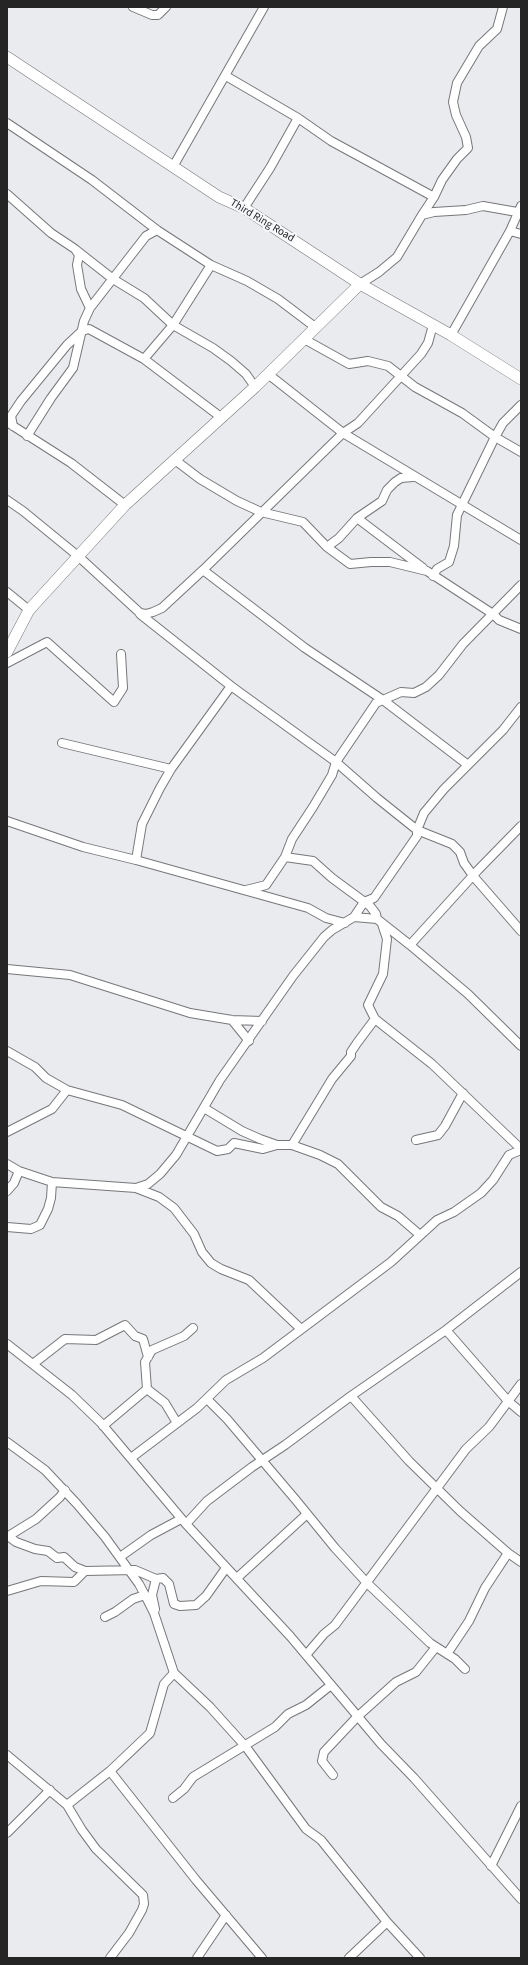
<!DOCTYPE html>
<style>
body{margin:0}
#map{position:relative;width:528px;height:1965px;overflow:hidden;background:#eaebee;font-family:"Source Sans 3",sans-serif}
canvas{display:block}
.frame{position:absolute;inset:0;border:8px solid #252526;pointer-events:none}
</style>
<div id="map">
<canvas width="528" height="1965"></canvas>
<div class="frame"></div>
</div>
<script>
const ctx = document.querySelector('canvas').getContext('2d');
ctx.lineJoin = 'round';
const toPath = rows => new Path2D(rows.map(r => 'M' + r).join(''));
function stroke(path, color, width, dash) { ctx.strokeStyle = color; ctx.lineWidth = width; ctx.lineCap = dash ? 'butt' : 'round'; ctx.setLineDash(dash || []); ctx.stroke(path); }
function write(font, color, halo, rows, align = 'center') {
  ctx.font = font + ' "Source Sans 3",sans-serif'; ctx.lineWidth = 4; ctx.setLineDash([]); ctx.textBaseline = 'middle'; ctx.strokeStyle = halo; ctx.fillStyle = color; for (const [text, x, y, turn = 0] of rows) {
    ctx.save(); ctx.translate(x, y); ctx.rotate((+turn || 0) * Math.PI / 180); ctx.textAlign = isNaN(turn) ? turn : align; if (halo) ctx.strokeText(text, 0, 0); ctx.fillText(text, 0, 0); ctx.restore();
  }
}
const street = toPath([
 [133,7,152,15,158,15,166,7],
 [226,76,298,118,331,141,434,197],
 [7,123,92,180,157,230,211,265,247,281,278,299,315,327],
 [174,165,264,7],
 [7,194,51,233,75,249,79,255,77,265,81,289,90,308,84,321,73,368,51,398,27,436],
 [244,208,270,168,298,118],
 [422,215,434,197,442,180,457,159,468,148,466,137,456,115,453,102,457,83,479,46,497,29,503,7],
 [510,231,521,234],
 [76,250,113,279,144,298,173,325,213,348,231,361,246,374,255,387],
 [211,265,173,325,144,359,222,418],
 [360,284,379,272,397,257,422,215,434,212,466,210,483,206,517,212],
 [90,308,146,236,157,230],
 [451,335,510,231,521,206],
 [304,339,349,364,368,361,388,366,415,387,462,413,495,437,521,452],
 [268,374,343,433,521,540],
 [10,424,71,463,125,505],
 [13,426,11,416,21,401,67,345,82,331,89,329,144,359],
 [175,460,200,479,237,501,261,512,303,522,327,547,350,564,371,562,390,562,427,571,493,614,499,620,521,629],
 [7,500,23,511,78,556,140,613,146,614,153,612,162,608,203,570,343,433,358,423,421,354,428,343,433,325],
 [357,518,423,568],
 [327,547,339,538,357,518,382,501,387,490,395,482,401,478,413,477],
 [203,570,305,648,383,700,468,765],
 [433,576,437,569,449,562,454,546,457,515,495,437,503,423,521,405],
 [7,592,29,610],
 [140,614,231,686,336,762,377,798,417,830,452,844,460,852,464,863,474,877,521,931],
 [7,663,47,642,114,702,123,688,121,654],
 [62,743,171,769],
 [7,821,83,847,136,860,308,908,326,918,345,923],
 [285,857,313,861,332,878,370,906,376,914,377,919],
 [136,860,142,824,160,788,171,769,231,686],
 [246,890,266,885,285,857,292,839,313,807,332,775,336,762,376,703,401,692,414,693,426,687,439,675,463,644,521,585],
 [354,917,364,902,374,898,417,836,417,830,424,813,444,789,503,730,521,707],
 [410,945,478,870,521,826],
 [7,969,70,975,190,1013,232,1020,262,1021],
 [375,1019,368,1005,383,974,387,939,382,924],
 [232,1020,249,1041],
 [7,1051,35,1067,46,1078,67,1090,122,1105,217,1151,228,1149,234,1143,263,1149,277,1145],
 [204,1108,242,1131,260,1139,277,1145,292,1145,320,1155,338,1164,381,1207,398,1216,420,1235],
 [7,1132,52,1109,67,1090],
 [416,1140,438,1135,445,1126,463,1093],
 [292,1145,332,1079,351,1056,351,1052,357,1043,375,1019,432,1064,521,1149],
 [7,1164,19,1171,52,1182,136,1188,159,1197,174,1208,194,1234,202,1252,211,1263,221,1269,249,1280,301,1329],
 [136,1188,148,1184,160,1174,176,1155,220,1080,293,976,324,937,332,930,354,917,377,919,410,945,468,994,521,1046],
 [7,1191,14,1183,19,1171],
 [7,1227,31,1229,40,1225,48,1209,51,1198,52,1182],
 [446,1330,508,1401,521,1412],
 [7,1344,72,1395,101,1423,186,1524,290,1636,381,1744,414,1778,521,1899],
 [33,1364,65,1339,96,1340,125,1325,135,1336,143,1339,148,1357],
 [147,1389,145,1362,152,1350,184,1336,193,1328],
 [351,1396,409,1461,460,1511,508,1553,521,1562],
 [207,1399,227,1419,295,1499,335,1548,367,1583,430,1643,455,1659,465,1669],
 [103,1426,147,1389,165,1403,177,1423],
 [7,1442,45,1470,77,1504,105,1537,139,1584,147,1599,154,1613,174,1673,210,1707,246,1747,306,1829,321,1840,387,1922],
 [131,1458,197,1408,226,1380,263,1358,391,1262,437,1220,454,1212,481,1193,493,1180,509,1155,521,1150],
 [186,1524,207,1501,252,1467,285,1445,351,1396,446,1330,521,1272],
 [8,1536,16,1542,35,1549,48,1551,57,1558,64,1557,75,1567,85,1571,135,1570,156,1579,163,1578,169,1584,174,1604,180,1606,196,1605,206,1596,226,1568],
 [7,1537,36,1519,60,1497,65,1490],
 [120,1557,151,1535,181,1519],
 [237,1578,307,1514],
 [7,1591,41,1581,74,1582,85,1571],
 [155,1609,152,1595,156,1579],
 [105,1617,115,1612,133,1599,145,1595],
 [447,1654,469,1621,485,1588,508,1553],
 [306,1655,324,1634,335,1625,466,1449,489,1427,521,1384],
 [7,1755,67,1805,82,1830,96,1849,143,1895,144,1904,142,1910,129,1933,110,1958],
 [110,1771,150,1733,164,1684,174,1673],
 [333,1775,322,1761,324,1752,357,1717,396,1682,416,1672,436,1647],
 [173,1798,184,1789,193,1777,275,1727,288,1714,306,1705,331,1685],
 [67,1805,110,1771,196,1880,262,1958],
 [7,1833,50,1790],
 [491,1866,521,1806],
 [197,1958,226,1915],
 [349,1958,387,1922,420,1958]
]);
const secondary = toPath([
 [7,57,219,197,244,208,360,284,451,335,521,379],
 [7,652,29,610,125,505,255,387,360,284]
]);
const streetNames = [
 ["Third Ring Road",262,221,31]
];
stroke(street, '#76777a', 10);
stroke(secondary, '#76777a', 12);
stroke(street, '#fff', 8);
stroke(secondary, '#fff', 11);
write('11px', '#252526', '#f7f8fb', streetNames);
</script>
